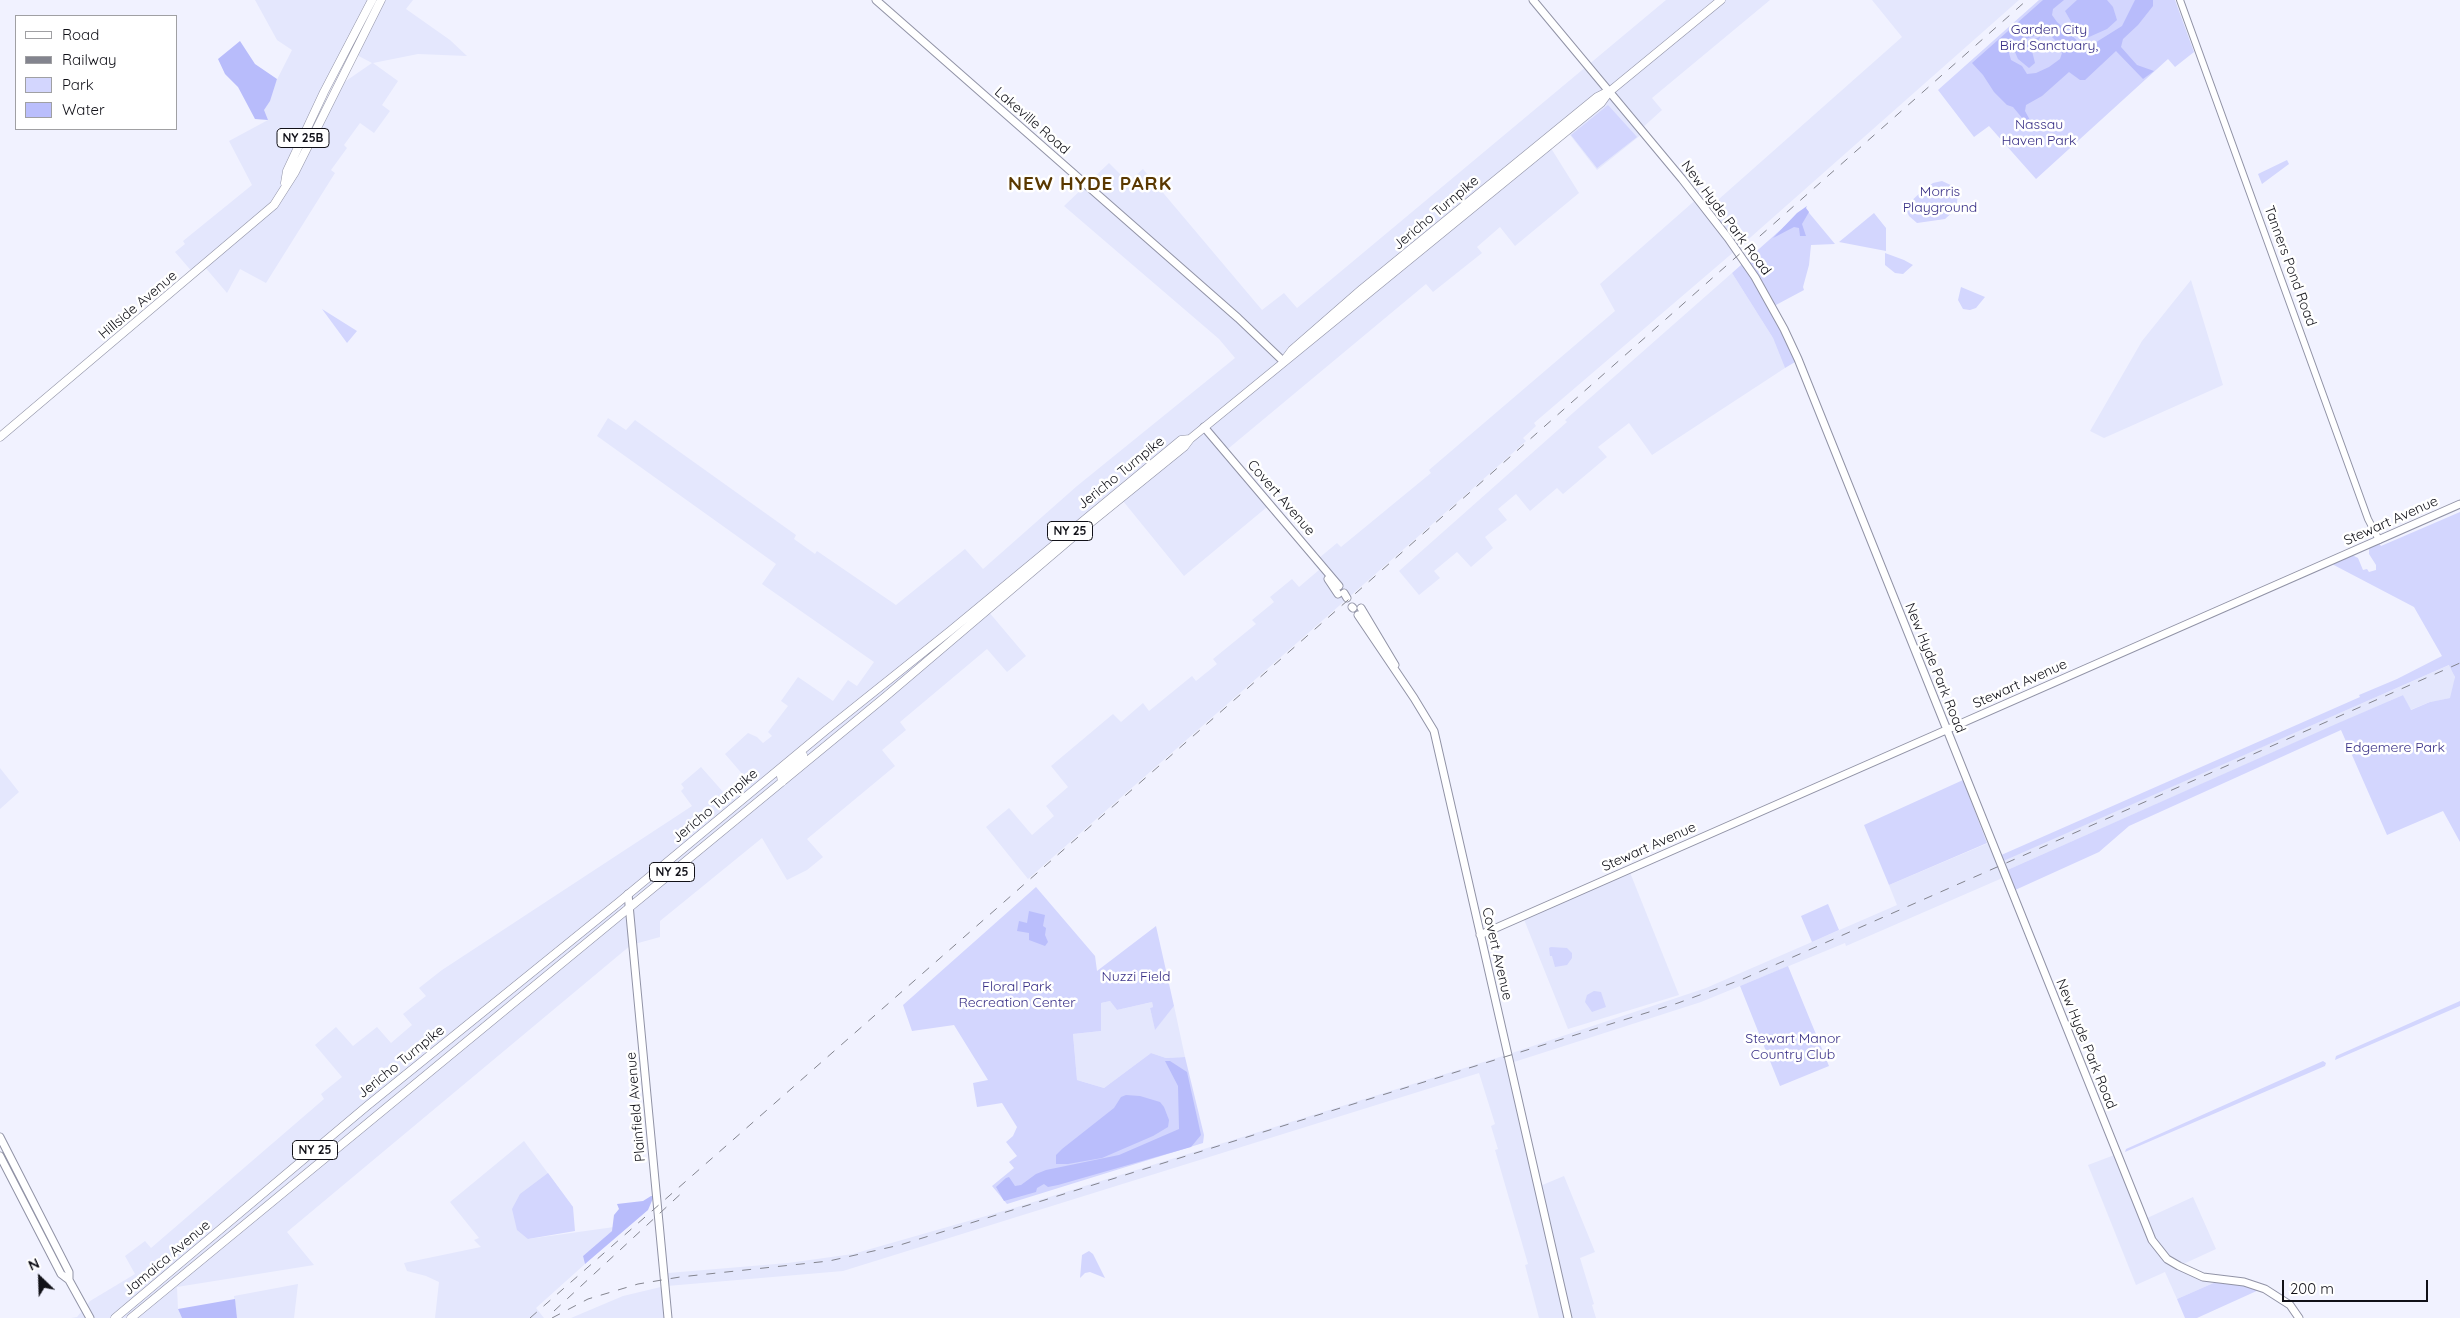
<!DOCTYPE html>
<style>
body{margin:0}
#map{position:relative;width:2460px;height:1318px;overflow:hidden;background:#f1f2ff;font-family:Quicksand,sans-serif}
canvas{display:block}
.legend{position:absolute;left:15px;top:15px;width:162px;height:115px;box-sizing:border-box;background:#fff;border:1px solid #a0a0a3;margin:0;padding:6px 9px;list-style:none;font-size:15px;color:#111118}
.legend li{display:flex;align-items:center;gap:10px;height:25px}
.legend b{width:25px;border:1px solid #a0a0a3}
.north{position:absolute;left:15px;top:1253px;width:50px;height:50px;-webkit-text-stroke:4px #fff;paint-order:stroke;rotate:336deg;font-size:14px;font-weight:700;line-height:20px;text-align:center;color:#111118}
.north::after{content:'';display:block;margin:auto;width:18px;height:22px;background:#111118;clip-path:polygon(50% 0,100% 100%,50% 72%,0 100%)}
.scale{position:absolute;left:2282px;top:1280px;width:146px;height:22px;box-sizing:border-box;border:2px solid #111118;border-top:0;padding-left:6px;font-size:15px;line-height:18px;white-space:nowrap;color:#111118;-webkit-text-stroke:4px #fff;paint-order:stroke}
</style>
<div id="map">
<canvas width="2460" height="1318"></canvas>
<ul class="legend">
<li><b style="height:6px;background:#fff"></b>Road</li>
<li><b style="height:6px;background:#83848e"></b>Railway</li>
<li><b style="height:14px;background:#d3d6fe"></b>Park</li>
<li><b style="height:14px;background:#babefc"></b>Water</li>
</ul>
<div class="north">N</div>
<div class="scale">200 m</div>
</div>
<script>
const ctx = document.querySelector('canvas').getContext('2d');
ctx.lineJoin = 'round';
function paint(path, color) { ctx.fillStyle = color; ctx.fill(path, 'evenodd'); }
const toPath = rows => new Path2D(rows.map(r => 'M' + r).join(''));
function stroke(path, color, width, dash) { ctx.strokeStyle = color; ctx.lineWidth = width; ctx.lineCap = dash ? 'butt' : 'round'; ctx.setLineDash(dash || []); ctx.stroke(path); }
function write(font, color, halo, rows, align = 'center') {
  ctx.font = font + ' Quicksand,sans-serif'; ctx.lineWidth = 5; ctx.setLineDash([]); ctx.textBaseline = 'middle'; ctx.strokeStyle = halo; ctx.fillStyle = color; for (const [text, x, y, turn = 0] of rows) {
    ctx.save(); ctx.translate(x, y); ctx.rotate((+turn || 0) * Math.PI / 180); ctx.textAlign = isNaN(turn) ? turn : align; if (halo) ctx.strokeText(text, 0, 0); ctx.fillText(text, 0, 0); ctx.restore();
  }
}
const built = toPath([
 [255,0,372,0,324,92,285,184,343,83,372,63,353,53,381,0,413,0,406,9,450,40,467,56,418,54,373,63,398,81,382,105,390,111,374,133,360,123,344,145,347,148,331,170,335,173,266,283,240,269,227,293,204,266,194,274,175,252,185,244,183,241,252,185,229,141,268,120,259,115,292,50,277,40],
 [1666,0,1770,0,1652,98,1662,110,1640,130,1642,134,1597,170,1567,131,1549,145,1579,193,1515,246,1500,227,1477,247,1482,253,1433,292,1426,284,1223,453,1267,507,1184,576,1123,501,988,611,1026,656,1007,672,987,649,900,722,906,730,882,750,895,766,807,839,823,857,807,870,787,880,762,838,660,921,660,937,631,945,287,1232,314,1265,177,1287,178,1309,182,1318,71,1318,77,1317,90,1301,135,1274,125,1256,145,1241,151,1248,324,1099,321,1094,342,1077,315,1045,336,1027,353,1046,377,1027,391,1043,412,1025,403,1014,426,996,419,988,442,970,692,806,681,791,684,788,681,784,701,767,724,793,744,776,725,754,748,733,757,737,763,743,772,736,768,732,788,706,781,701,798,677,833,701,848,680,857,686,874,662,762,584,776,564,597,436,608,418,626,430,635,420,796,535,794,539,815,554,817,551,896,605,965,549,983,569,1077,486,1235,358,1219,339,1064,206,1109,163,1128,182,1143,169,1262,310,1284,293,1297,308],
 [1872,0,2019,0,1743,244,1534,423,1536,426,1523,438,1526,441,1479,483,1028,879,986,827,1009,808,1032,835,1054,816,1046,806,1068,787,1051,766,1113,714,1121,722,1143,703,1149,711,1192,676,1196,681,1217,664,1213,659,1256,624,1252,620,1274,602,1270,597,1292,579,1299,587,1319,570,1313,563,1337,543,1341,547,1431,473,1429,470,1615,311,1600,284,1700,196,1710,207,1902,37],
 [1732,273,1773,338,1785,368,1652,455,1629,423,1598,447,1607,457,1563,494,1557,488,1530,511,1516,494,1498,509,1507,520,1485,537,1493,548,1471,567,1457,552,1434,571,1440,578,1419,595,1399,571,1567,422,1565,420],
 [2191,280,2223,385,2104,438,2090,431,2142,341],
 [2454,663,2455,684,2451,698,2430,702,2410,710,2403,695,2005,871,2007,876,1846,946,1845,943,1701,1002,1511,1063,1540,1186,1564,1176,1595,1252,1580,1258,1594,1304,1592,1305,1596,1318,1539,1318,1525,1265,1528,1264,1495,1150,1498,1149,1491,1126,1495,1124,1479,1073,843,1271,667,1286,669,1318,571,1318,623,1296,665,1286,668,1273,788,1263,853,1254,1014,1208,1503,1056,1706,988,1897,905,1889,885,1993,841,2001,861],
 [0,768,19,792,0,809],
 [1629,870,1679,995,1568,1029,1523,917],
 [1110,1001,1117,1010,1152,1002,1153,1007,1150,1008,1155,1029,1174,1006,1185,1057,1166,1058,1151,1053,1104,1088,1077,1080,1073,1034,1101,1031,1101,1003],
 [524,1141,573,1207,528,1239,614,1227,612,1231,583,1256,585,1264,536,1308,544,1318,435,1318,439,1282,426,1276,407,1271,404,1263,481,1247,474,1240,479,1238,450,1202],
 [2117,1154,2145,1219,2193,1197,2216,1249,2179,1266,2218,1281,2177,1299,2165,1272,2136,1285,2088,1165],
 [298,1284,294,1318,237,1318,234,1296]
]);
const green = toPath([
 [2039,0,2175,0,2194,52,2175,67,2168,59,2036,179,1989,126,1974,137,1938,90],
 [1608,105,1637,137,1597,168,1571,135],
 [2287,160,2289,164,2262,184,2258,174],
 [1942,181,1955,187,1958,195,1956,209,1945,219,1917,223,1909,216,1905,207,1923,190,1933,183],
 [1805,208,1835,244,1811,245,1809,265,1803,287,1804,290,1774,306,1800,359,1785,368,1773,338,1732,273],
 [1874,213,1886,228,1886,251,1839,242],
 [1885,253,1904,260,1913,265,1903,274,1895,273,1885,265],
 [1961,287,1985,297,1976,308,1970,310,1963,309,1958,300],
 [322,309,357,331,347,343],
 [2460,512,2460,842,2443,811,2387,835,2341,730,2129,826,2099,852,2013,891,2005,871,2336,724,2403,695,2411,710,2430,702,2450,698,2455,677,2449,665,2001,862,1999,856,2360,697,2359,695,2397,679,2442,656,2414,607,2330,563,2350,554,2358,558,2363,570,2367,569,2369,572,2376,570,2376,565,2369,554,2369,546,2378,542,2381,546],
 [1963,780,1987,843,1889,885,1864,825],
 [1036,887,1095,956,1097,971,1156,926,1174,1006,1155,1030,1150,1008,1153,1007,1152,1002,1117,1010,1110,1001,1101,1003,1101,1031,1073,1034,1077,1080,1104,1088,1151,1053,1166,1058,1185,1057,1204,1135,1203,1143,1007,1204,992,1186,1014,1168,1009,1162,1017,1156,1006,1142,1013,1136,1017,1127,1002,1103,977,1107,973,1083,988,1080,954,1025,912,1031,903,1005],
 [1828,904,1839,930,1812,942,1801,916],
 [1551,947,1567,948,1572,953,1572,958,1567,965,1555,967,1552,956,1550,956,1549,948],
 [1788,966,1829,1066,1780,1086,1740,986],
 [1594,991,1601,992,1606,1007,1592,1012,1585,1002,1587,995],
 [2460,1001,2460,1006,2335,1060,2336,1056],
 [2323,1061,2326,1063,2325,1066,2125,1152,2126,1149],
 [548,1173,573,1207,575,1231,528,1239,517,1230,512,1209,520,1194],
 [1089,1251,1093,1254,1105,1278,1090,1272,1085,1273,1080,1278,1082,1255],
 [2218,1281,2249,1284,2261,1289,2197,1318,2185,1318,2177,1299]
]);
const forest = toPath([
 [2043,0,2064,0,2053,9,2052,15,2057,22,2082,45,2090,46,2122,26,2135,0,2153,0,2153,6,2138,25,2123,39,2121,47,2137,65,2154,71,2143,79,2116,51,2085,80,2080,80,2069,72,2042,96,2026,105,2025,111,2031,122,2031,124,2028,125,2013,107,2007,105,1994,92,1983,75,1972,63],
 [2037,28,2043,28,2056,41,2062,53,2060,59,2049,67,2036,73,2027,74,2022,66,2011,60,2009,53,2016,43,2034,36],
 [240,41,255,64,277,79,270,101,264,110,268,120,255,119,238,87,225,74,218,59],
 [1807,206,1806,208,1809,212,1802,224,1806,236,1800,236,1799,228,1794,227,1773,238,1797,213],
 [1165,1061,1170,1061,1187,1072,1201,1135,1191,1147,1058,1185,1048,1187,1044,1184,1037,1188,1036,1192,1004,1201,996,1187,1006,1178,1009,1177,1015,1186,1021,1185,1036,1174,1046,1170,1119,1155,1179,1129,1178,1086],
 [651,1196,654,1196,648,1210,585,1264,583,1256,612,1231,614,1215,619,1209,617,1204,643,1201],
 [235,1299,237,1318,182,1318,178,1309]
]);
const water = toPath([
 [2077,0,2107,0,2113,7,2117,20,2107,29,2089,37,2080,37,2065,11],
 [2041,36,2032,51,2035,63,2029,68,2018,59,2015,52,2021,46],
 [1029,911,1045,915,1043,926,1046,928,1045,935,1048,942,1045,946,1029,940,1029,933,1017,931,1019,921,1027,923],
 [1126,1095,1140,1096,1160,1102,1164,1107,1169,1120,1168,1127,1153,1136,1102,1158,1068,1164,1056,1164,1056,1155,1062,1149,1114,1108,1121,1097]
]);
const tertiary = toPath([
 [2180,0,2368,519,2379,540]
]);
const secondary = toPath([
 [876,0,1238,318,1283,361],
 [1533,0,1682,179,1728,238,1755,277,1784,329,1798,359,2152,1240,2167,1259,2179,1266,2203,1277,2244,1282,2265,1289,2290,1305,2299,1318],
 [1204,427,1339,586],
 [1328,579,1338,594],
 [1344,593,1347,598],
 [1352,607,1353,608],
 [1361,608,1395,665],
 [1358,615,1414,698,1434,731,1568,1318],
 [628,894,668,1318],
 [1480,935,2460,504],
 [0,1137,69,1272,69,1280],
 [0,1156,61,1274,69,1280,90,1318]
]);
const primary = toPath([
 [285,183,287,171,324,92,372,0],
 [1286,358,1292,350,1362,289,1597,97,1607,92],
 [0,437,274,205,295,172,381,0],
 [782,782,781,776,803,755],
 [115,1318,367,1106,619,902,825,731,950,631,1181,440,1190,439],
 [131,1318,885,697,1073,537,1184,447,1190,439,1601,103,1609,92,1721,0]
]);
const rail = toPath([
 [554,1311,686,1189],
 [530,1318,1339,608,2027,0],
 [552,1318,588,1299,638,1284,680,1277,829,1261,900,1245,1678,1003,1743,979,2460,663]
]);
const shields = [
 [303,138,52],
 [1070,531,45],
 [672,872,45],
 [315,1150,45]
];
const shieldNames = [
 ["NY 25B",303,138],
 ["NY 25",1070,531],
 ["NY 25",672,872],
 ["NY 25",315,1150]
];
const parkNames = [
 ["Garden City",2049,30],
 ["Bird Sanctuary,",2049,46],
 ["Nassau",2039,125],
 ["Haven Park",2039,141],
 ["Morris",1940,192],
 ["Playground",1940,208],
 ["Edgemere Park",2395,748],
 ["Nuzzi Field",1136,977],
 ["Floral Park",1017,987],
 ["Recreation Center",1017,1003],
 ["Stewart Manor",1793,1039],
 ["Country Club",1793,1055]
];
const streetNames = [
 ["Lakeville Road",1032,121,41],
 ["Jericho Turnpike",1436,213,-40],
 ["New Hyde Park Road",1726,218,53],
 ["Tanners Pond Road",2290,266,70],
 ["Hillside Avenue",138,305,-40],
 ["Jericho Turnpike",1121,473,-39],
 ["Covert Avenue",1281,498,49],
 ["Stewart Avenue",2391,521,-24],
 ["New Hyde Park Road",1935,668,68],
 ["Stewart Avenue",2020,684,-24],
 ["Jericho Turnpike",715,806,-40],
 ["Stewart Avenue",1649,847,-24],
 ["Covert Avenue",1497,954,77],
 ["New Hyde Park Road",2086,1044,68],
 ["Jericho Turnpike",401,1062,-39],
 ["Plainfield Avenue",636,1107,-95],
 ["Jamaica Avenue",167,1258,-40]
];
const districtNames = [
 ["NEW HYDE PARK",1090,184]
];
paint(built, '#e4e7fd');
paint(green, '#d3d6fe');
paint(forest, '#b8bcfb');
paint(water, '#babefc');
stroke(tertiary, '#9193a6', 8);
stroke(secondary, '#9193a6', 9);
stroke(primary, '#9193a6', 9);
stroke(tertiary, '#fff', 6);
stroke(secondary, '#fff', 7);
stroke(primary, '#fff', 8);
stroke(rail, '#83848e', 1, [9, 9]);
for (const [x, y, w] of shields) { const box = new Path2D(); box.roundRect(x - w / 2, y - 9.5, w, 19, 4); ctx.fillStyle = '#fff'; ctx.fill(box); stroke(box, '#111118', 1); }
write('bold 12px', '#111118', null, shieldNames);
write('14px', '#382f86', '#fff', parkNames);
write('14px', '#111118', '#fff', streetNames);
ctx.letterSpacing = '1px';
write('bold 19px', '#5a3800', '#fff', districtNames);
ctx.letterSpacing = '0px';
</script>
